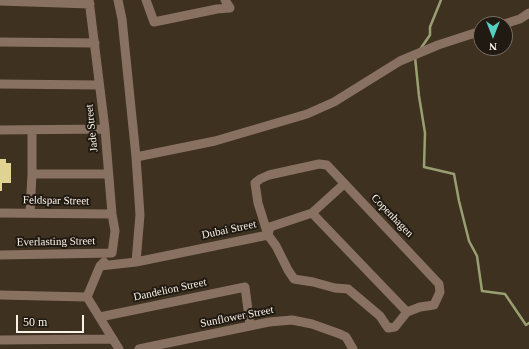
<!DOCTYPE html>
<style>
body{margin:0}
#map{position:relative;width:529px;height:349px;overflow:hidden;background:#3e3120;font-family:"Times New Roman",serif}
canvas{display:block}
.north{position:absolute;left:473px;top:16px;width:40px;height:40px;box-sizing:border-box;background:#201a12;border:1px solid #787067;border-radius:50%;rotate:180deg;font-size:11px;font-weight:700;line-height:16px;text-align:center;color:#fbf2e7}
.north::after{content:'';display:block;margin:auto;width:14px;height:18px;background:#57cec2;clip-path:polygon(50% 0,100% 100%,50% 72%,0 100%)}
.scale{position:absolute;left:16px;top:315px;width:68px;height:18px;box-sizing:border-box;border:2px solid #fbf2e7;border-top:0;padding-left:5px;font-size:12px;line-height:14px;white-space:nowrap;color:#fbf2e7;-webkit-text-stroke:3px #201a12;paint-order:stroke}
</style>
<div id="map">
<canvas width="529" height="349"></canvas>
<div class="north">N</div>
<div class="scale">50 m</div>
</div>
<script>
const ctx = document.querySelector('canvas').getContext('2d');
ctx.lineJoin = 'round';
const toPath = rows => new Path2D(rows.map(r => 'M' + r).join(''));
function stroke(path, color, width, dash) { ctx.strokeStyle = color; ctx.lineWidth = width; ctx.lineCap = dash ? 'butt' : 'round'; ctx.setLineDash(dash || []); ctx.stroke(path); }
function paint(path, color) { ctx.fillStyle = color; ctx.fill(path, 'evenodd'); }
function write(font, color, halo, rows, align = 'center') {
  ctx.font = font + ' "Times New Roman",serif'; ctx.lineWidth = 4; ctx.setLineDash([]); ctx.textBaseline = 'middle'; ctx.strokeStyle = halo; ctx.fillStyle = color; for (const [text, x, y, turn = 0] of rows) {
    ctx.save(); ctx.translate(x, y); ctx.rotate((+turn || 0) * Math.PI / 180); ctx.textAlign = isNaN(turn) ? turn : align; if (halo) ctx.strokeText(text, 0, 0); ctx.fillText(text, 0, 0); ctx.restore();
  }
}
const stream = toPath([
 [421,48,430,35,430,27,441,0],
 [415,57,419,96,425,133,424,167,454,174,459,201,469,241,477,256,482,291,505,294,526,325,529,323]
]);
const building = toPath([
 [0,159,6,159,6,163,11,163,11,183,2,183,2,191,0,191]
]);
const street = toPath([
 [89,0,105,129,112,214,115,231,112,253],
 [118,0,122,19,136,157,140,215,136,262],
 [146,0,154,22,217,9,230,8,225,0],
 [0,1,90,4],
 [504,24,520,19,529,13],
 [0,42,95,43],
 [0,84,99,85],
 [0,130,105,129],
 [136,157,215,141,307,114,334,102,400,61,438,45,481,31],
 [319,164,327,165,439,284,440,292,434,305,420,307,407,312,395,327,388,328,380,316,348,289,335,288,313,282,294,279,288,270,276,246,268,235,258,203,255,183,260,179,269,175,319,164],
 [32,174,108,174],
 [0,213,112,214],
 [30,213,32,174,32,130],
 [312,213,407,312],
 [268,235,270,227,312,213,344,184],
 [0,255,112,253],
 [104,262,100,266,87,297,119,349],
 [100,266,136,262,268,235],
 [0,295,87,297],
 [100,317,245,287,250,325],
 [0,340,113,339],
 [139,349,269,322,292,320,312,324,340,334,346,337,353,349]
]);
const streetNames = [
 ["Jade Street",92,128,-96],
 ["Feldspar Street",56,201,1],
 ["Copenhagen",392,216,46],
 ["Dubai Street",229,230,-12],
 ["Everlasting Street",56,242,-1],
 ["Dandelion Street",170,290,-12],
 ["Sunflower Street",237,317,-11]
];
stroke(stream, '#989f71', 2.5);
paint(building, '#e0d290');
stroke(street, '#897162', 9);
write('11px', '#fbf2e7', '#201a12', streetNames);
</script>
